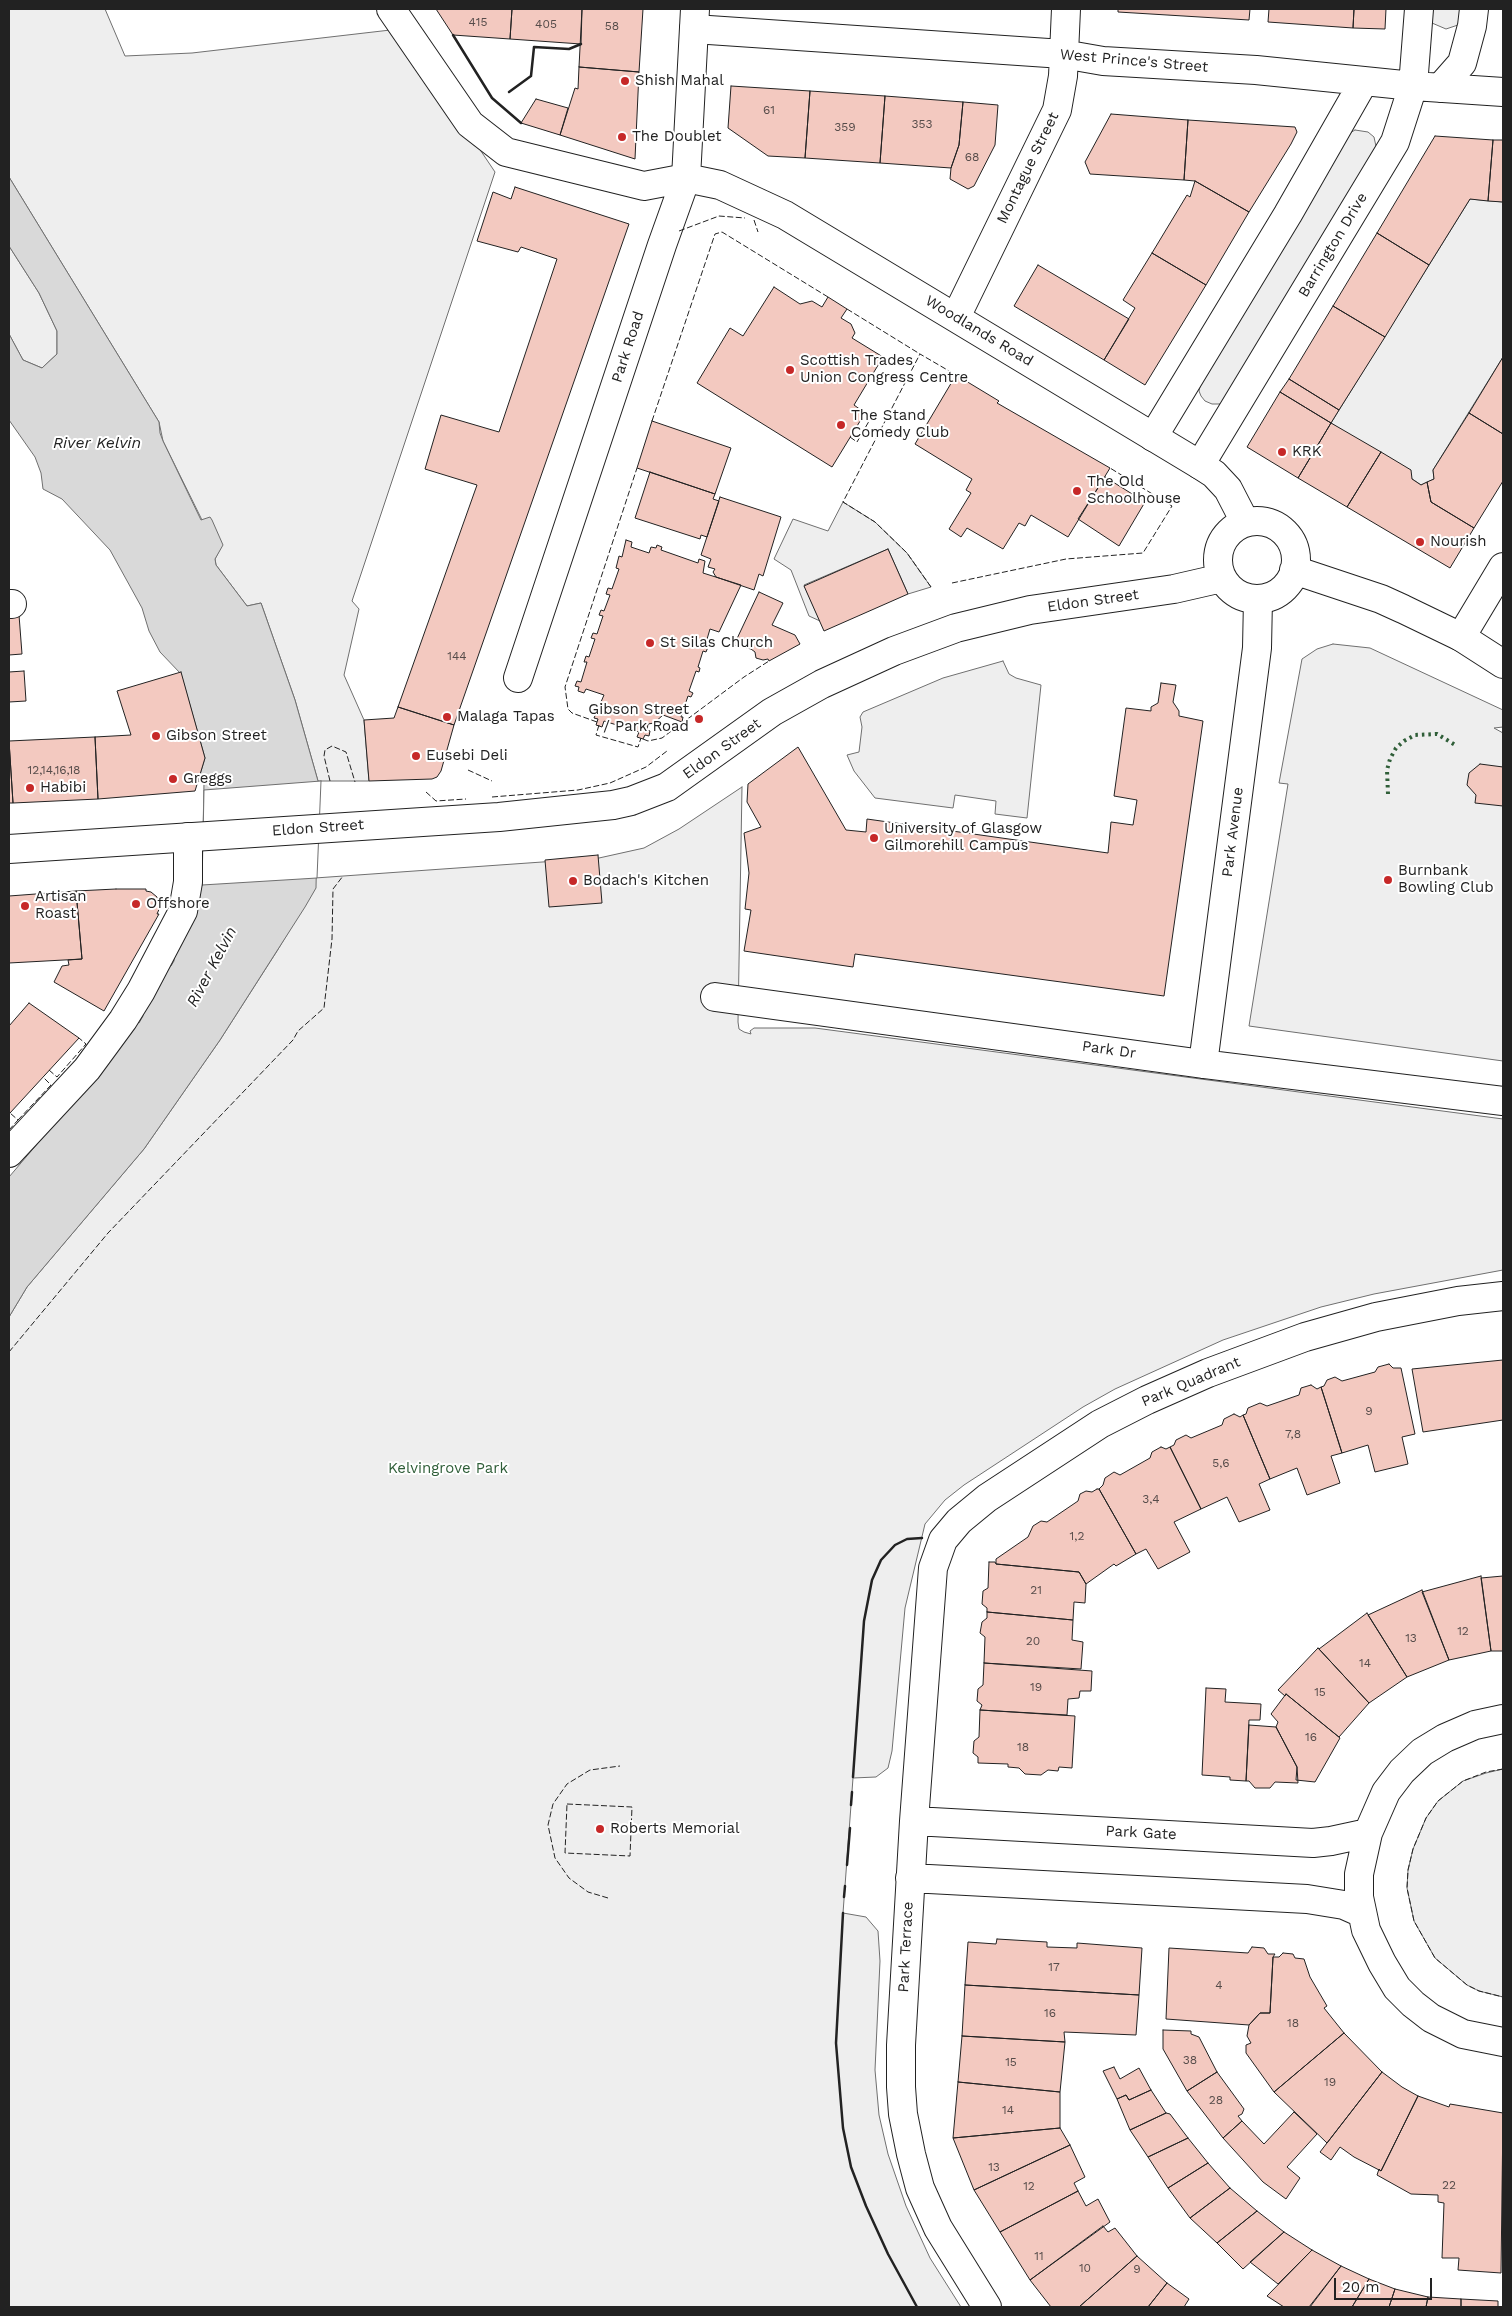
<!DOCTYPE html>
<style>
body{margin:0}
#map{position:relative;width:1512px;height:2316px;overflow:hidden;background:#fff;font-family:"Work Sans",sans-serif}
canvas{display:block}
.frame{position:absolute;inset:0;border:10px solid #222;pointer-events:none}
.scale{position:absolute;left:1334px;top:2278px;width:98px;height:22px;box-sizing:border-box;border:2px solid #222;border-top:0;padding-left:6px;font-size:15px;line-height:18px;white-space:nowrap;color:#222;-webkit-text-stroke:4px #fff;paint-order:stroke}
</style>
<div id="map">
<canvas width="1512" height="2316"></canvas>
<div class="frame"></div>
<div class="scale">20 m</div>
</div>
<script>
const ctx = document.querySelector('canvas').getContext('2d');
ctx.lineJoin = 'round';
function paint(path, color) { ctx.fillStyle = color; ctx.fill(path, 'evenodd'); }
const toPath = rows => new Path2D(rows.map(r => 'M' + r).join(''));
function stroke(path, color, width, dash) { ctx.strokeStyle = color; ctx.lineWidth = width; ctx.lineCap = dash ? 'butt' : 'round'; ctx.setLineDash(dash || []); ctx.stroke(path); }
function write(font, color, halo, rows, align = 'center') {
  ctx.font = font + ' "Work Sans",sans-serif'; ctx.lineWidth = 4; ctx.setLineDash([]); ctx.textBaseline = 'middle'; ctx.strokeStyle = halo; ctx.fillStyle = color; for (const [text, x, y, turn = 0] of rows) {
    ctx.save(); ctx.translate(x, y); ctx.rotate((+turn || 0) * Math.PI / 180); ctx.textAlign = isNaN(turn) ? turn : align; if (halo) ctx.strokeText(text, 0, 0); ctx.fillText(text, 0, 0); ctx.restore();
  }
}
const green = toPath([
 [9,9,105,9,125,56,192,53,399,29,495,172,352,601,359,609,344,675,364,720,369,781,318,781,295,700,261,603,247,606,216,565,215,559,220,549,204,521,202,520,163,441,159,422,9,177,9,9],
 [1429,9,1463,9,1458,25,1446,29,1432,23,1429,9],
 [1355,130,1368,132,1374,137,1377,151,1226,400,1220,404,1212,404,1205,401,1201,396,1199,391,1201,382,1350,133,1355,130],
 [1470,199,1503,202,1503,357,1433,470,1434,479,1421,485,1331,423,1470,199],
 [9,246,39,293,57,331,57,354,42,368,23,360,9,334,9,246],
 [843,502,875,522,907,553,931,587,908,594,888,549,804,585,820,621,809,616,791,570,774,559,793,519,828,531,843,502],
 [1333,644,1370,648,1503,710,1503,727,1494,728,1503,733,1503,1061,1249,1026,1288,784,1279,783,1302,659,1317,649,1333,644],
 [1003,661,1009,674,1016,678,1041,685,1027,818,995,814,996,801,955,795,953,808,875,798,854,771,847,755,859,752,862,727,860,717,863,712,943,678,1003,661],
 [742,787,738,1022,739,1029,744,1032,751,1034,750,1031,754,1028,815,1028,1503,1119,1503,1270,1374,1294,1321,1307,1223,1340,1115,1389,1083,1407,964,1485,945,1500,925,1524,905,1608,892,1751,888,1768,876,1777,853,1778,843,1913,866,1917,878,1931,880,1961,875,2070,879,2115,888,2154,906,2206,930,2258,961,2307,9,2307,9,1317,27,1287,144,1149,220,1040,277,951,315,888,315,878,599,858,644,848,679,829,742,787],
 [1503,1769,1503,1997,1479,1991,1467,1985,1435,1958,1414,1921,1407,1888,1408,1870,1413,1849,1426,1818,1438,1801,1463,1781,1486,1773,1503,1769]
]);
const water = toPath([
 [9,177,159,422,160,433,163,441,201,520,210,517,212,520,223,545,215,559,216,565,247,606,261,603,295,700,318,781,316,888,305,907,220,1040,144,1149,27,1287,9,1317,9,1177,84,1089,136,1021,139,1023,143,1016,142,1012,169,965,171,966,174,961,174,954,189,921,202,885,204,782,198,781,205,758,181,674,160,652,149,631,142,608,110,550,62,499,43,489,41,473,35,457,9,420,9,334,23,360,42,368,57,354,57,331,39,293,9,246,9,177]
]);
const pier = toPath([
 [321,781,317,878,202,885,204,790,321,781]
]);
const building = toPath([
 [436,9,512,9,510,39,453,35,436,9],
 [512,9,582,9,581,44,510,39,512,9],
 [582,9,643,9,639,72,579,67,582,9],
 [1118,9,1250,9,1249,20,1118,12,1118,9],
 [1269,9,1354,9,1353,28,1268,22,1269,9],
 [1354,9,1386,9,1385,29,1353,28,1354,9],
 [579,67,639,72,635,159,560,135,575,88,578,89,579,67],
 [731,86,810,91,805,158,768,156,728,128,731,86],
 [810,91,885,96,880,163,805,158,810,91],
 [885,96,963,102,959,145,951,168,880,163,885,96],
 [536,99,568,108,560,135,521,123,536,99],
 [963,102,998,105,995,145,974,186,968,189,950,179,951,168,959,145,963,102],
 [1111,114,1188,120,1184,180,1090,174,1085,162,1111,114],
 [1188,120,1295,127,1297,132,1291,144,1249,212,1195,181,1184,180,1188,120],
 [1435,136,1493,140,1488,201,1470,199,1429,265,1377,233,1435,136],
 [1493,140,1503,140,1503,202,1488,201,1493,140],
 [1195,181,1249,212,1206,285,1152,253,1187,195,1190,197,1195,181],
 [515,187,629,224,454,725,398,707,477,485,425,469,441,415,499,432,557,259,521,247,518,252,477,241,493,192,511,199,515,187],
 [1377,233,1429,265,1385,337,1333,306,1377,233],
 [1152,253,1206,285,1145,385,1104,360,1135,308,1123,300,1152,253],
 [1038,265,1129,319,1104,360,1014,306,1038,265],
 [774,287,800,304,812,301,822,307,828,297,847,309,841,318,851,324,855,333,852,338,883,357,854,405,865,413,832,467,697,383,730,328,743,336,774,287],
 [1333,306,1385,337,1339,410,1289,379,1333,306],
 [1503,357,1503,434,1469,413,1503,357],
 [956,375,999,401,997,403,1110,468,1068,537,1031,515,1025,526,1019,523,1003,549,967,528,961,537,949,529,971,493,966,490,972,479,915,444,956,375],
 [1289,379,1339,410,1331,423,1280,392,1289,379],
 [1280,392,1331,423,1298,478,1247,447,1280,392],
 [1469,413,1503,434,1503,481,1474,528,1431,502,1427,482,1434,479,1433,470,1469,413],
 [652,421,731,448,715,494,637,468,652,421],
 [1331,423,1381,452,1347,507,1298,478,1331,423],
 [1381,452,1411,470,1412,479,1421,485,1427,482,1431,502,1474,528,1450,568,1347,507,1381,452],
 [650,472,715,494,713,499,719,501,707,537,701,535,700,539,635,518,650,472],
 [1105,477,1145,502,1119,546,1078,519,1105,477],
 [720,497,781,517,763,576,759,574,754,590,716,577,713,572,715,569,708,567,711,559,701,555,720,497],
 [626,540,632,542,631,547,649,553,651,547,656,548,657,545,662,547,661,550,698,563,699,559,705,561,703,573,741,585,719,632,710,629,705,646,708,647,706,652,703,651,698,667,700,668,699,672,696,671,689,691,693,693,691,697,688,696,681,717,683,717,682,722,663,715,654,723,648,724,647,730,650,731,649,736,645,735,643,739,637,737,639,732,604,721,602,727,596,725,598,719,594,718,604,695,586,689,584,693,578,691,579,687,575,686,577,681,581,682,587,662,584,662,586,656,589,657,595,639,591,638,593,633,597,634,603,616,599,615,601,610,604,611,610,595,606,594,608,588,612,589,619,569,616,568,619,556,622,557,626,540],
 [888,549,908,594,824,631,804,586,888,549],
 [759,592,783,603,772,625,795,635,800,644,769,661,768,659,763,660,756,658,755,652,751,649,734,645,759,592],
 [19,615,22,654,9,655,9,616,19,615],
 [24,671,26,701,9,702,9,672,24,671],
 [181,672,205,758,195,791,98,799,95,737,131,735,117,691,181,672],
 [1161,683,1176,685,1173,702,1179,711,1179,716,1203,721,1164,996,855,954,853,967,744,951,751,910,745,909,749,873,744,833,761,827,747,802,748,784,798,747,846,830,866,832,867,819,1108,853,1111,822,1133,825,1137,800,1114,796,1126,708,1151,711,1151,707,1158,703,1161,683],
 [398,707,454,725,441,771,437,777,432,779,369,781,364,720,394,718,398,707],
 [95,737,98,799,13,803,9,741,95,737],
 [9,741,13,803,9,803,9,741],
 [1480,764,1503,767,1503,806,1475,803,1476,795,1467,785,1469,773,1480,764],
 [598,855,602,903,549,907,545,860,598,855],
 [116,889,146,889,146,891,151,892,157,897,160,907,157,914,159,914,104,1011,54,982,62,966,69,965,68,960,82,959,76,891,116,889],
 [76,891,82,959,9,963,9,896,76,891],
 [29,1003,79,1038,10,1113,9,1111,9,1026,29,1003],
 [1503,1360,1503,1420,1423,1432,1412,1369,1503,1360],
 [1389,1364,1393,1368,1401,1368,1415,1434,1402,1437,1408,1464,1375,1472,1368,1445,1342,1453,1321,1387,1324,1386,1327,1380,1335,1377,1342,1381,1375,1372,1378,1367,1389,1364],
 [1311,1385,1317,1389,1321,1387,1342,1453,1331,1456,1340,1483,1307,1495,1297,1468,1270,1479,1243,1415,1246,1414,1248,1408,1260,1403,1267,1406,1299,1395,1301,1388,1311,1385],
 [1234,1414,1240,1417,1243,1415,1270,1479,1259,1484,1270,1510,1239,1522,1227,1497,1201,1509,1170,1447,1174,1445,1176,1440,1186,1435,1191,1438,1222,1425,1224,1419,1234,1414],
 [1161,1447,1166,1449,1170,1447,1201,1509,1174,1522,1190,1552,1158,1569,1146,1549,1136,1554,1099,1489,1103,1485,1105,1478,1114,1472,1120,1475,1150,1458,1152,1452,1161,1447],
 [1097,1489,1099,1489,1136,1554,1116,1566,1114,1564,1086,1584,1079,1572,996,1564,996,1559,1028,1537,1033,1526,1041,1521,1047,1522,1078,1501,1080,1494,1086,1491,1092,1492,1097,1489],
 [989,1562,995,1562,996,1564,1079,1572,1086,1584,1085,1603,1074,1602,1073,1620,987,1612,987,1608,982,1604,983,1591,988,1588,989,1562],
 [1481,1576,1491,1651,1449,1660,1422,1592,1481,1576],
 [1503,1576,1503,1651,1491,1651,1481,1578,1503,1576],
 [1422,1590,1449,1660,1407,1677,1368,1615,1422,1590],
 [987,1612,1073,1620,1072,1640,1083,1642,1081,1669,984,1663,985,1637,980,1633,982,1622,987,1618,987,1612],
 [1367,1613,1407,1677,1369,1703,1319,1649,1367,1613],
 [1318,1648,1369,1703,1339,1737,1286,1694,1285,1696,1278,1690,1318,1648],
 [984,1663,1092,1671,1091,1691,1080,1691,1079,1698,1068,1699,1067,1715,980,1710,982,1705,977,1701,978,1689,983,1685,984,1663],
 [1206,1688,1226,1689,1225,1702,1261,1704,1260,1720,1249,1720,1246,1781,1230,1780,1230,1777,1202,1775,1206,1688],
 [1286,1694,1340,1738,1315,1782,1296,1780,1297,1767,1276,1727,1278,1722,1271,1714,1286,1694],
 [980,1710,1075,1716,1072,1768,1059,1767,1058,1771,1048,1770,1041,1775,1025,1774,1019,1768,1008,1767,1008,1764,978,1763,978,1757,973,1753,974,1741,979,1737,980,1710],
 [1249,1725,1276,1727,1297,1767,1298,1783,1275,1782,1270,1788,1255,1788,1249,1781,1246,1781,1249,1725],
 [997,1939,1047,1942,1047,1947,1077,1948,1077,1943,1142,1948,1139,1995,965,1985,968,1942,996,1944,997,1939],
 [1252,1947,1264,1948,1268,1954,1275,1954,1273,1957,1270,2013,1260,2013,1249,2025,1166,2019,1169,1948,1248,1953,1252,1947],
 [1283,1953,1293,1954,1295,1958,1304,1959,1310,1977,1327,2006,1324,2008,1344,2033,1274,2092,1246,2053,1246,2045,1251,2043,1247,2036,1249,2025,1260,2013,1270,2013,1273,1957,1279,1957,1283,1953],
 [965,1985,1139,1995,1136,2035,1064,2032,1065,2042,962,2036,965,1985],
 [1163,2030,1191,2031,1191,2034,1199,2037,1217,2072,1187,2091,1163,2049,1163,2030],
 [1344,2033,1382,2072,1327,2143,1274,2092,1344,2033],
 [962,2036,1065,2042,1060,2092,958,2082,962,2036],
 [1114,2067,1120,2079,1139,2068,1151,2090,1129,2100,1126,2095,1117,2099,1103,2071,1114,2067],
 [1217,2072,1244,2109,1242,2114,1238,2116,1242,2121,1223,2138,1187,2091,1217,2072],
 [1382,2072,1402,2087,1418,2096,1381,2171,1354,2157,1340,2147,1331,2160,1320,2152,1382,2072],
 [958,2082,1060,2092,1060,2128,953,2138,958,2082],
 [1151,2090,1166,2113,1130,2130,1117,2099,1126,2095,1129,2100,1151,2090],
 [1418,2096,1449,2107,1450,2104,1503,2113,1501,2273,1458,2270,1459,2258,1442,2258,1444,2203,1438,2202,1438,2195,1411,2194,1377,2175,1379,2169,1381,2171,1418,2096],
 [1294,2112,1317,2134,1287,2167,1300,2178,1286,2199,1263,2182,1223,2138,1242,2121,1264,2144,1294,2112],
 [1166,2113,1170,2114,1188,2138,1148,2157,1130,2130,1166,2113],
 [1060,2128,1070,2145,974,2190,953,2138,1060,2128],
 [1188,2138,1208,2163,1168,2188,1148,2157,1188,2138],
 [1070,2145,1085,2177,1074,2183,1078,2191,1000,2232,974,2190,1070,2145],
 [1208,2163,1230,2188,1190,2218,1168,2188,1208,2163],
 [1230,2188,1257,2211,1217,2243,1190,2218,1230,2188],
 [1078,2191,1086,2206,1098,2199,1110,2222,1030,2280,1000,2232,1078,2191],
 [1257,2211,1284,2232,1243,2269,1217,2243,1257,2211],
 [1103,2226,1108,2232,1115,2228,1137,2256,1079,2307,1051,2307,1030,2280,1103,2226],
 [1284,2232,1312,2250,1278,2284,1250,2262,1284,2232],
 [1312,2250,1341,2266,1309,2307,1284,2307,1267,2296,1312,2250],
 [1137,2256,1167,2283,1148,2307,1079,2307,1137,2256],
 [1341,2266,1369,2279,1352,2307,1310,2307,1341,2266],
 [1369,2279,1395,2289,1389,2307,1352,2307,1369,2279],
 [1167,2283,1189,2299,1184,2307,1148,2307,1167,2283],
 [1395,2289,1428,2297,1426,2307,1389,2307,1395,2289],
 [1428,2297,1461,2299,1461,2307,1426,2307,1428,2297],
 [1461,2299,1498,2301,1498,2307,1461,2307,1461,2299]
]);
const street = toPath([
 [391,9,470,124,506,152,644,186,686,178],
 [694,29,1063,54,1103,61,1256,70,1413,86,1503,92],
 [1440,88,1462,63,1472,26,1474,9],
 [956,317,1057,110,1063,76,1066,9],
 [1153,437,1288,214,1364,81],
 [1200,465,1395,142,1413,86,1419,9],
 [9,604,12,604],
 [1461,637,1503,567],
 [518,678,662,245,686,178],
 [715,997,1203,1064,1503,1101],
 [1203,1064,1257,648,1258,599],
 [9,1153,87,1069,123,1020,141,991,183,911,188,882,188,837],
 [1503,1719,1475,1725,1445,1738,1422,1752,1402,1771,1386,1792,1368,1833,1359,1874,1359,1897,1366,1930,1382,1963,1397,1988,1413,2004,1431,2018,1463,2034,1503,2042],
 [914,1821,1313,1843,1331,1841,1368,1833],
 [910,1878,1307,1899,1344,1905,1362,1913],
 [987,2307,938,2228,920,2188,911,2154,903,2114,901,2087,901,2045,914,1821,933,1568,943,1540,959,1521,987,1498,1100,1424,1147,1400,1208,1373,1305,1337,1376,1317,1458,1301,1503,1296]
]);
const secondary = toPath([
 [695,9,686,178,720,185,785,215,1200,465,1214,474,1228,489,1245,522],
 '1218 560a39 39 0 1 1 78 0a39 39 0 1 1-78 0Z',
 [1294,570,1381,599,1403,609,1461,637,1503,664],
 [9,849,499,817,613,805,631,801,667,787,772,712,822,684,894,651,956,628,1030,610,1174,589,1222,578]
]);
const hedge = toPath([
 [1388,794,1387,770,1390,759,1396,748,1404,741,1415,735,1437,734,1457,746]
]);
const fence = toPath([
 [754,220,758,232],
 [679,231,719,216,745,218],
 [847,309,920,354],
 [652,421,715,234,722,232,828,297],
 [850,437,857,442,872,416],
 [952,583,1066,559,1143,553,1172,506,1110,468],
 [931,587,907,553,875,522,843,502,920,354,956,375],
 [597,722,572,713,568,709,565,687,637,468],
 [599,725,596,735,638,747,641,738],
 [643,739,648,741,662,738,744,677,769,661],
 [468,770,492,781],
 [330,781,324,756,325,750,332,746,346,752,355,782],
 [426,792,436,801,466,799],
 [492,797,578,790,610,783,646,767,667,751],
 [49,1070,57,1077,86,1044,79,1038],
 [18,1120,51,1085,43,1077],
 [9,1130,18,1120,10,1113],
 [9,1352,108,1233,293,1040,298,1031,324,1008,332,939,333,889,343,876],
 [1503,1769,1486,1772,1463,1781,1438,1801,1426,1818,1413,1849,1408,1870,1407,1888,1414,1921,1435,1958,1467,1985,1479,1991,1503,1997],
 [567,1804,632,1807,630,1856,565,1853,567,1804],
 [608,1898,588,1892,569,1878,555,1858,548,1825,553,1804,567,1784,590,1770,620,1766]
]);
const wall = toPath([
 [453,35,492,98,521,123],
 [509,92,531,76,534,47,569,49,581,44],
 [853,1777,864,1621,872,1580,881,1560,895,1545,907,1539,922,1538],
 [851,1805,852,1792],
 [847,1865,850,1828],
 [844,1897,845,1886],
 [843,1913,836,2043,843,2128,851,2167,866,2206,888,2254,917,2307]
]);
const markers = [
 [625,81,5,"#c62828"],
 [622,137,5,"#c62828"],
 [790,370,5,"#c62828"],
 [841,425,5,"#c62828"],
 [1282,452,5,"#c62828"],
 [1077,491,5,"#c62828"],
 [1420,542,5,"#c62828"],
 [650,643,5,"#c62828"],
 [447,717,5,"#c62828"],
 [699,719,5,"#c62828"],
 [156,736,5,"#c62828"],
 [416,756,5,"#c62828"],
 [173,779,5,"#c62828"],
 [30,788,5,"#c62828"],
 [874,838,5,"#c62828"],
 [1388,880,5,"#c62828"],
 [573,881,5,"#c62828"],
 [136,904,5,"#c62828"],
 [25,906,5,"#c62828"],
 [600,1829,5,"#c62828"]
];
const numberNames = [
 ["415",478,22],
 ["405",546,24],
 ["58",612,26],
 ["61",769,110],
 ["353",922,124],
 ["359",845,127],
 ["68",972,157],
 ["144",457,656],
 ["12,14,16,18",54,770],
 ["9",1369,1411],
 ["7,8",1293,1434],
 ["5,6",1221,1463],
 ["3,4",1151,1499],
 ["1,2",1077,1536],
 ["21",1036,1590],
 ["12",1463,1631],
 ["13",1411,1638],
 ["20",1033,1641],
 ["14",1365,1663],
 ["19",1036,1687],
 ["15",1320,1692],
 ["16",1311,1737],
 ["18",1023,1747],
 ["17",1054,1967],
 ["4",1219,1985],
 ["16",1050,2013],
 ["18",1293,2023],
 ["38",1190,2060],
 ["15",1011,2062],
 ["19",1330,2082],
 ["28",1216,2100],
 ["14",1008,2110],
 ["13",994,2167],
 ["22",1449,2185],
 ["12",1029,2186],
 ["11",1039,2256],
 ["10",1085,2268],
 ["9",1137,2269]
];
const streetNames = [
 ["West Prince's Street",1134,61,5],
 ["Montague Street",1028,168,-64],
 ["Barrington Drive",1333,245,-59],
 ["Woodlands Road",979,331,31],
 ["Park Road",628,347,-72],
 ["Eldon Street",1093,601,-8],
 ["Eldon Street",722,749,-36],
 ["Eldon Street",318,828,-4],
 ["Park Avenue",1233,832,-83],
 ["Park Dr",1109,1050,8],
 ["Park Quadrant",1191,1382,-23],
 ["Park Gate",1141,1833,3],
 ["Park Terrace",906,1947,-87]
];
const poiNames = [
 ["Shish Mahal",635,81],
 ["The Doublet",632,137],
 ["Scottish Trades",800,361],
 ["Union Congress Centre",800,378],
 ["The Stand",851,416],
 ["Comedy Club",851,433],
 ["KRK",1292,452],
 ["The Old",1087,482],
 ["Schoolhouse",1087,499],
 ["Nourish",1430,542],
 ["St Silas Church",660,643],
 ["Gibson Street",689,710,"right"],
 ["/ Park Road",689,727,"right"],
 ["Malaga Tapas",457,717],
 ["Gibson Street",166,736],
 ["Eusebi Deli",426,756],
 ["Greggs",183,779],
 ["Habibi",40,788],
 ["University of Glasgow",884,829],
 ["Gilmorehill Campus",884,846],
 ["Burnbank",1398,871],
 ["Bowling Club",1398,888],
 ["Bodach's Kitchen",583,881],
 ["Artisan",35,897],
 ["Roast",35,914],
 ["Offshore",146,904],
 ["Roberts Memorial",610,1829]
];
const parkNames = [
 ["Kelvingrove Park",448,1469]
];
const waterNames = [
 ["River Kelvin",97,443],
 ["River Kelvin",212,967,-62]
];
paint(green, '#eee');
stroke(green, '#6f6f6f', 1);
paint(water, '#d9d9d9');
stroke(water, '#6f6f6f', 1);
paint(pier, '#fff');
stroke(pier, '#6f6f6f', 1);
paint(building, '#f3c9c0');
stroke(building, '#222', 1);
stroke(street, '#222', 30);
stroke(secondary, '#222', 30);
stroke(street, '#fff', 28);
stroke(secondary, '#fff', 28);
stroke(hedge, '#2f5e38', 4, [2.5, 4]);
stroke(fence, '#222', 1, [6, 2.5]);
stroke(wall, '#222', 2.5);
for (const [x, y, r, color] of markers) { const dot = new Path2D(); dot.arc(x, y, r, 0, 2 * Math.PI); ctx.fillStyle = color; ctx.fill(dot); stroke(dot, '#fff', 2); }
write('12px', '#564c4a', null, numberNames);
write('15px', '#222', '#fff', streetNames);
write('15px', '#222', '#fff', poiNames, 'left');
write('15px', '#2f5e38', '#fff', parkNames);
write('italic 16px', '#222', '#fff', waterNames);
</script>
